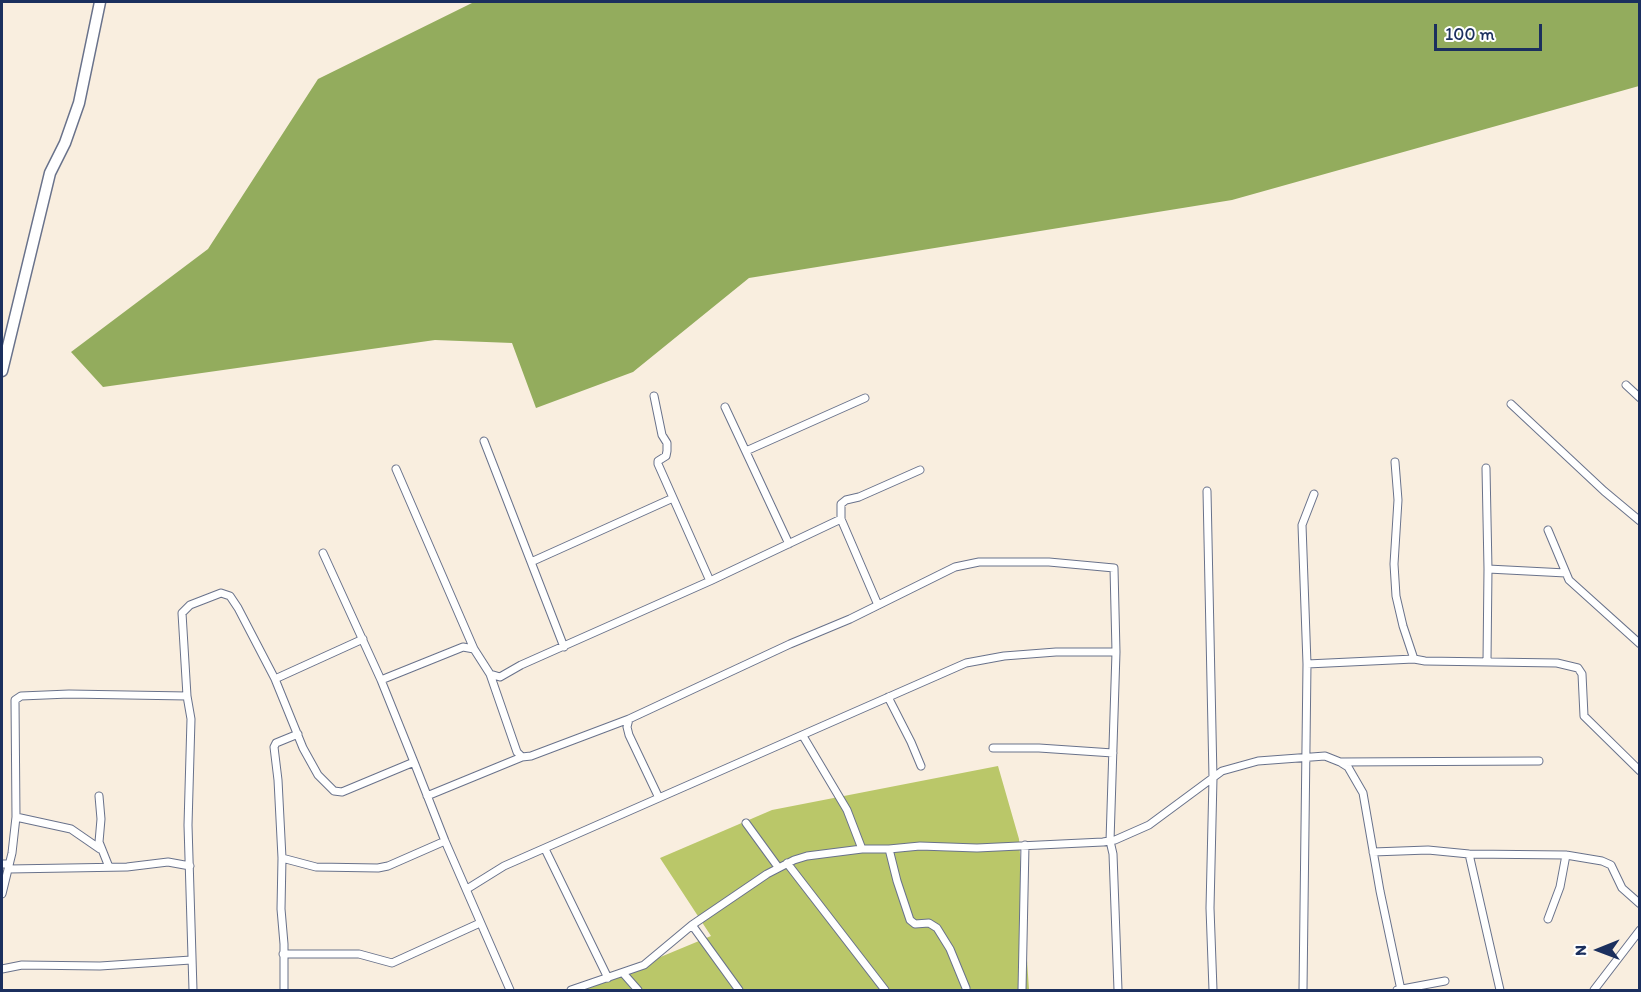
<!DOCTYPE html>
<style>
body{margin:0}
#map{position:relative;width:1641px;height:992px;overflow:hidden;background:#f9eedf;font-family:Itim,sans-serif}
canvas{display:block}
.frame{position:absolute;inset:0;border:3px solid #1b2f5e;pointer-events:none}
.north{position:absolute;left:1569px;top:920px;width:60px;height:60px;-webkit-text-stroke:4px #fff;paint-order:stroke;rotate:269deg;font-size:16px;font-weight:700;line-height:24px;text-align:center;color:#1b2f5e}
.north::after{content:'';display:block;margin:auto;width:21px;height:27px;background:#1b2f5e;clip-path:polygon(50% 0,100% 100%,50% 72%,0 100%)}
.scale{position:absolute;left:1434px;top:24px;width:108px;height:27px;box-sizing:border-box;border:3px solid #1b2f5e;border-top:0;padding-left:8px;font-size:18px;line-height:21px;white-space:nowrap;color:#1b2f5e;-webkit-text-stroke:4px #fff;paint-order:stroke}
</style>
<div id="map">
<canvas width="1641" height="992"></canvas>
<div class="frame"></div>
<div class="north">N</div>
<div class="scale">100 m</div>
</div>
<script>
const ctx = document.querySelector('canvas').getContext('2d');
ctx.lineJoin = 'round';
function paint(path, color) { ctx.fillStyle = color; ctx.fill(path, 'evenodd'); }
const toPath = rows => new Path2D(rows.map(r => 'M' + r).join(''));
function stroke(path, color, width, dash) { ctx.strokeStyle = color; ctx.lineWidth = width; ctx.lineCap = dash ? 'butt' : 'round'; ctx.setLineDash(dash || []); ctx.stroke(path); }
const green = toPath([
 [998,766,1019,839,1029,990,581,990,711,936,660,858,772,810]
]);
const forest = toPath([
 [474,2,1639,2,1639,86,1232,200,749,278,633,372,536,408,512,343,435,340,103,387,71,352,208,249,318,79]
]);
const minor = toPath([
 [1626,385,1640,398],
 [654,396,662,435,667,443,667,451,666,456,658,461,658,464,710,581],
 [1511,404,1604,491,1640,521],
 [725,407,789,544],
 [484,441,564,647],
 [746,451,865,398],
 [1395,462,1398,500,1394,564,1396,596,1403,626,1414,659,1425,661,1557,663,1578,668,1582,674,1584,716,1640,771],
 [1486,468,1488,569,1566,573],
 [396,469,474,649],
 [1207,491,1213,778,1210,908,1213,990],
 [841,519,841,504,846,500,859,497,920,470],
 [1548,530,1569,580,1640,644],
 [323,553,381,680],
 [531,562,673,498],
 [1487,661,1488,569],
 [1307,664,1414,659],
 [490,674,517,752,522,757,531,756,629,719],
 [275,679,363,639],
 [187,696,191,719,188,825,193,990],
 [888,697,911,742,921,766],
 [803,736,847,810,862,849],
 [993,748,1039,748,1113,753],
 [414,762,381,680,463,647,474,649,490,674,500,677,521,665,710,581,841,519,878,605],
 [1340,762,1539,761],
 [99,796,101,819,99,842,109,867],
 [427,796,522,757],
 [659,798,629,735,627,727,629,719,790,644,850,619,955,567,979,562,1049,562,1114,568,1116,652],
 [16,817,71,829,100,849],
 [746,823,778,867],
 [545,849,608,978],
 [889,849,897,881,910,920,915,924,929,923,937,928,950,949,966,988],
 [1373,852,1428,850,1469,854,1566,855,1602,861,1611,865,1622,888,1640,904],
 [1469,854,1500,990],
 [282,858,316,867,378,868,388,866,445,841],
 [787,863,885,990],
 [2,864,7,864,9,869,127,867,168,862,190,866],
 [467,889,504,866,966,663,1004,656,1056,652,1116,652,1110,841,1113,854,1118,990],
 [2,894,12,853,16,817,15,700,21,696,69,694,187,696,182,613,190,605,221,593,230,596,238,608,275,679,303,748,318,775,334,791,342,792,414,762,445,841,510,990],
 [1548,919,1560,887,1566,855],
 [692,925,739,990],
 [283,954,359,954,392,963,480,923],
 [2,969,22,965,100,966,191,960],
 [623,973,638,990],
 [284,990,284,944,281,909,282,858,278,780,274,747,276,743,298,734],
 [571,990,644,965,692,925,767,874,794,860,807,856,862,849,889,849,920,846,977,848,1103,842,1115,840,1149,825,1222,771,1258,761,1325,756,1340,762,1348,767,1363,793,1380,891,1401,990],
 [1022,990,1025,845],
 [1303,990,1307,664,1302,525,1314,494],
 [1397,990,1445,981],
 [1594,990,1640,930]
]);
const secondary = toPath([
 [2,371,50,173,65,143,79,103,100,2]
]);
paint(green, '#bac769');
paint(forest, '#93ac5d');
stroke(minor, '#69728b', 9);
stroke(secondary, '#69728b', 13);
stroke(minor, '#fff', 7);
stroke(secondary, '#fff', 10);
</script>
